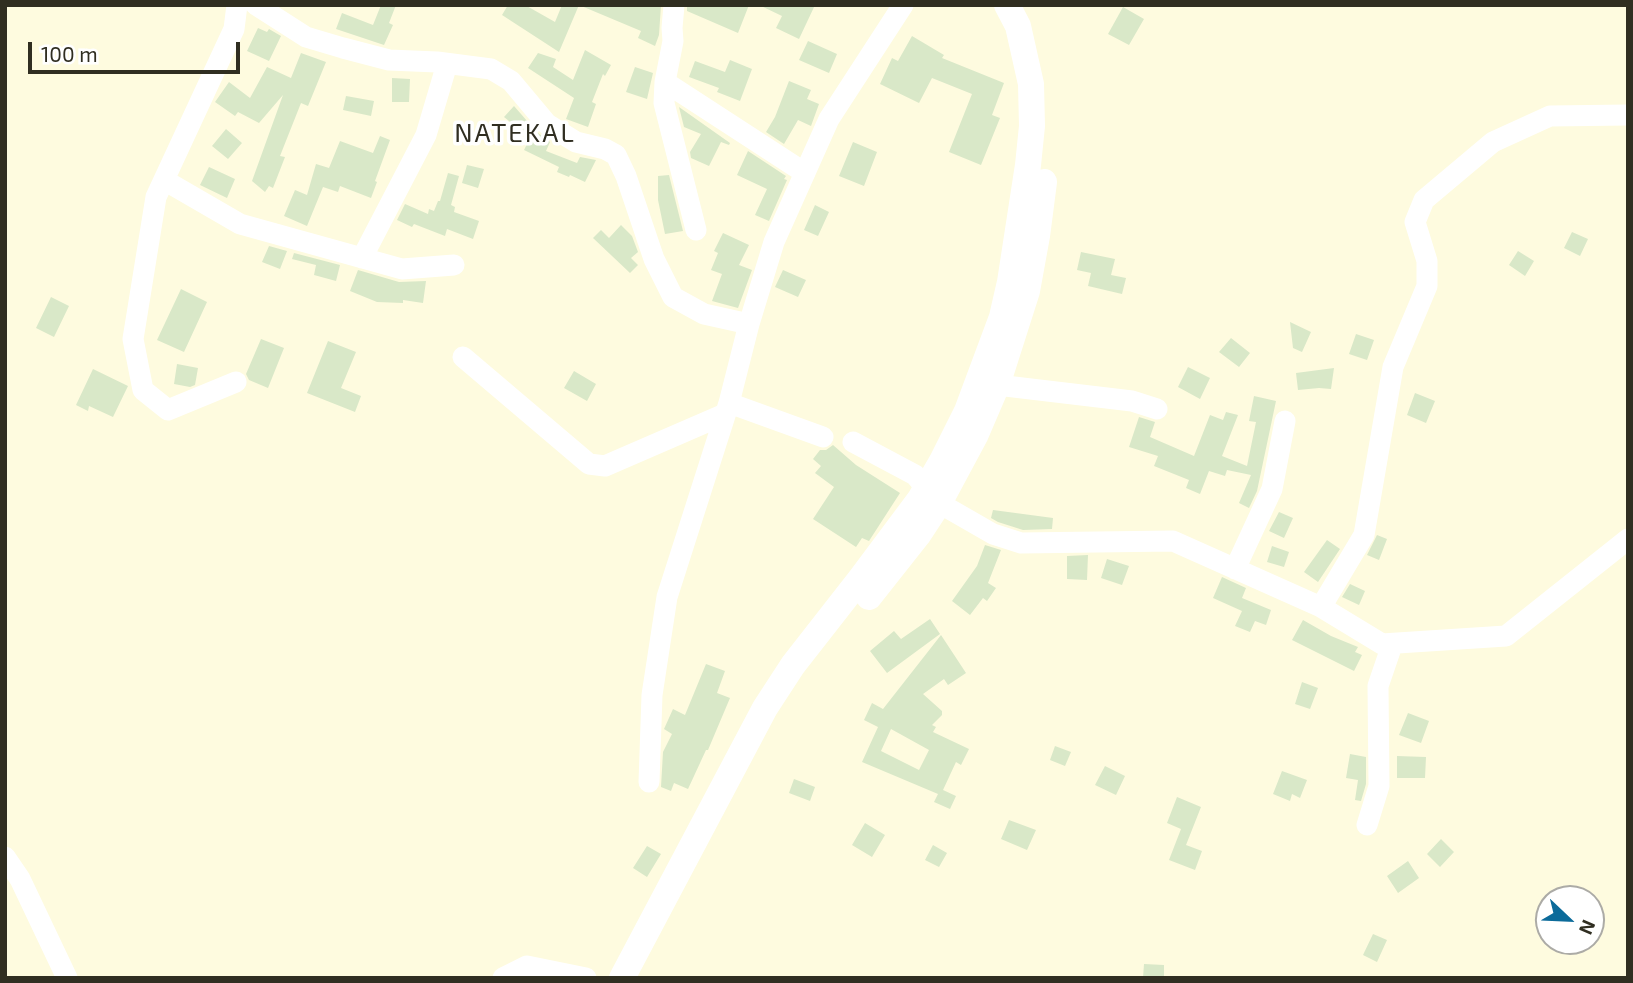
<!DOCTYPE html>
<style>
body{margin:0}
#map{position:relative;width:1633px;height:983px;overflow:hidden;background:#fefbdf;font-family:"Exo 2",sans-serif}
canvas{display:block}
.frame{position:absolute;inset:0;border:7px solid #302e21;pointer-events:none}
.north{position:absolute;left:1535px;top:885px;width:70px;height:70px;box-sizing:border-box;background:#fff;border:2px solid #acaba6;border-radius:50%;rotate:113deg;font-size:19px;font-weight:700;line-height:28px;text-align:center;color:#302e21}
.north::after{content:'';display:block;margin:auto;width:24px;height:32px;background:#0c6b9a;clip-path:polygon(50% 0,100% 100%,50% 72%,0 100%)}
.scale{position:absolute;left:28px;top:42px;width:212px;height:32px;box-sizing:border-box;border:4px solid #302e21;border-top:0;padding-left:9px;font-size:21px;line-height:24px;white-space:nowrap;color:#302e21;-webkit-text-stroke:5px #fff;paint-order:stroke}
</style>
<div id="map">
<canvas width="1633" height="983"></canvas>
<div class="frame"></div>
<div class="north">N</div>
<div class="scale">100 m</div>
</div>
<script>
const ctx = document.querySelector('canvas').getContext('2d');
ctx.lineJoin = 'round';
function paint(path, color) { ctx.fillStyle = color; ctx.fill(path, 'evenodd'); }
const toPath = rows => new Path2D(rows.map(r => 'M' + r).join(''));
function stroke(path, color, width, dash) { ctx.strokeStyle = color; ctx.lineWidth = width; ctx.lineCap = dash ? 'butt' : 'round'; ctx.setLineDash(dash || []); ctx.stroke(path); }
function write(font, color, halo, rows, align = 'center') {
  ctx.font = font + ' "Exo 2",sans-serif'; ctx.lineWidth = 7; ctx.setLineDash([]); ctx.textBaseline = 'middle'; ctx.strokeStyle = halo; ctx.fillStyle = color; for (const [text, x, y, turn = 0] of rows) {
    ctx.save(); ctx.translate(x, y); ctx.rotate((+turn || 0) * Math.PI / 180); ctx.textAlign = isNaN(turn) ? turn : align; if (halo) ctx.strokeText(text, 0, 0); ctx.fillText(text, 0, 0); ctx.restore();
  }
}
const building = toPath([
 [381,5,396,5,389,23,393,25,384,45,336,29,342,13,373,25],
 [508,5,525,5,555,22,562,5,579,5,559,52,502,15],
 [579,5,661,5,659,35,655,46,638,38,641,31],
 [687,5,749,5,738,33,687,11],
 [759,5,815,5,799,39,776,28,782,16],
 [1123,7,1144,19,1129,45,1108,34],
 [258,28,267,32,269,29,281,36,269,61,247,51],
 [912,36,944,55,942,58,1004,83,992,115,1000,118,981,165,949,152,972,94,932,78,919,103,880,84,892,58,898,61],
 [808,41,837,54,829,73,799,60],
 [585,50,611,65,605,76,603,74,592,102,596,104,588,127,566,119,574,98,528,68,538,53,556,59,553,67,573,80],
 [301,53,326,62,308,106,301,103,280,156,285,157,273,188,269,186,265,192,252,181,283,95,259,123,238,112,235,116,215,102,229,82,250,98,267,67,291,78],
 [730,60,752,69,740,101,717,92,719,88,689,77,695,61,725,72],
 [635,67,653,73,647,99,626,92],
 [392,78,410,79,409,102,392,102],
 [789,81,811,90,807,99,819,104,811,126,798,120,784,144,766,132,775,117],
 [346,96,374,101,371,116,343,110],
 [514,106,528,122,526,124,550,142,546,151,577,163,580,157,596,160,585,182,570,175,569,177,557,172,559,167,524,150,530,138,504,117],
 [679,107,730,143,729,145,721,142,709,166,691,158,690,152,701,134,684,127],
 [226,129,242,143,228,159,212,146],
 [380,136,390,140,375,181,377,182,371,198,340,186,338,192,323,187,307,226,284,216,295,190,307,195,316,164,329,168,340,141,373,153],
 [853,142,877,152,864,186,839,176],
 [748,151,786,176,784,179,787,180,769,221,755,215,767,189,737,175],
 [467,165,484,169,478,188,462,183],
 [209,167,235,179,227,198,200,185],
 [448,173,459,176,451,205,455,207,454,212,479,221,473,239,447,229,445,236,414,224,412,227,397,220,405,204,428,214,429,209,434,211,438,201,440,201],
 [669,175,683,231,665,234,658,200,658,176],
 [815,205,829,212,818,236,804,230],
 [621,225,632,236,638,252,631,258,638,265,630,273,593,238,601,230,609,238],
 [1572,232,1588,239,1580,256,1564,248],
 [723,233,749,245,739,265,752,270,738,308,712,301,722,274,711,270,718,253,714,251],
 [269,246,287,251,280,269,262,262],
 [1518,251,1534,261,1525,276,1509,265],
 [1081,252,1115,259,1111,275,1126,278,1122,294,1088,286,1091,273,1077,270],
 [294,253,340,265,336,281,314,275,316,265,292,259],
 [358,270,399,282,426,281,423,303,403,300,403,303,377,302,350,291],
 [783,270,806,280,798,297,775,287],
 [181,289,207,302,184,352,157,340],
 [51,297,69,306,54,337,36,328],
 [1290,322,1311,332,1302,352,1293,348],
 [1356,334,1374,340,1367,360,1349,354],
 [1231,338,1250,353,1239,367,1219,352],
 [261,339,284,348,268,388,249,380,246,374],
 [328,341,356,352,341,388,361,396,355,412,307,393],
 [177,364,198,368,195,385,190,387,174,384],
 [1188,367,1210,378,1200,399,1178,387],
 [1334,368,1331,389,1319,388,1298,390,1296,373],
 [93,369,128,386,113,417,89,406,88,411,76,405],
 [574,371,596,384,587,401,564,388],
 [1415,393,1435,401,1426,423,1407,415],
 [1254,396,1276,401,1257,491,1249,508,1239,503,1251,475,1227,470,1225,476,1209,471,1200,494,1186,488,1189,480,1154,466,1158,456,1129,447,1139,417,1155,422,1150,437,1194,456,1210,415,1223,420,1226,412,1238,415,1222,456,1247,466,1256,422,1249,421],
 [833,445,856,465,900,493,869,541,862,538,856,547,813,519,834,487,815,473,821,466,813,459,820,450,826,450],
 [993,510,1053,518,1052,529,1023,530,998,522,991,518],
 [1279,512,1293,518,1284,538,1269,531],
 [1377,535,1387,539,1379,560,1367,555],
 [1327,540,1340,549,1318,582,1304,572],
 [985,545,1001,550,988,583,996,588,987,601,983,598,970,615,952,601,977,566],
 [1272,546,1289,552,1284,567,1267,562],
 [1088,555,1087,580,1067,579,1067,556],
 [1107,559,1129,566,1122,585,1101,578],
 [1222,577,1246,588,1242,598,1271,610,1266,625,1255,621,1250,632,1235,626,1242,611,1213,598],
 [1350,584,1365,591,1359,605,1342,597],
 [930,619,940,634,887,673,870,651,894,631,901,639],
 [1303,620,1331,636,1358,647,1355,652,1362,655,1354,671,1292,640],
 [941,635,966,673,948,685,944,679,923,694,942,711,942,715,932,725,936,727,933,732,969,749,961,765,956,762,943,790,956,796,950,809,934,802,938,794,862,762,878,727,864,720,872,703,883,709],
 [891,729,929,750,919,770,881,751],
 [706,664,725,671,717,693,730,698,708,750,706,750,688,789,674,783,671,791,661,787,663,752,672,734,664,729,673,709,685,715],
 [1302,682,1318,688,1310,709,1295,704],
 [1408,713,1429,721,1421,743,1399,735],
 [1055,746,1071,752,1065,766,1050,760],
 [1350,754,1366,757,1366,784,1361,801,1355,800,1358,780,1346,778],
 [1397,756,1426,757,1425,778,1397,778],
 [1105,766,1125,776,1116,795,1095,785],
 [1282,771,1307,780,1300,798,1292,794,1290,801,1273,794],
 [794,779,815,787,810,801,789,793],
 [1177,797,1201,807,1186,845,1202,851,1195,870,1169,860,1181,829,1167,823],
 [1009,820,1036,830,1027,850,1001,839],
 [865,823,885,835,872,857,852,845],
 [1441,839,1454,852,1440,867,1427,854],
 [933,845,947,853,939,867,925,860],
 [647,846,661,854,647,877,633,868],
 [1408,861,1419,878,1398,893,1387,876],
 [1373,934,1387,940,1377,962,1363,955],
 [1144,964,1164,965,1164,978,1143,978]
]);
const minor = toPath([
 [256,5,306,37,343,48,389,60,437,62,491,69,511,81,547,124,576,142,605,149,616,155,626,176,654,259,673,297,704,314,749,324],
 [674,5,672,28,673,41,665,82,664,103,696,230],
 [665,82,805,173],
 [164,180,240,224,402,269,454,265],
 [362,258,426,135,447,64],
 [463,357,589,464,605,466,725,414],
 [236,382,168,410,143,390,133,339,156,197,234,29,237,5],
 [997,385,1132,401,1157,409],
 [729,403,823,437],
 [853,442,915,475,939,503,993,534,1021,543,1173,541,1321,607,1382,644,1506,636,1628,539],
 [1235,569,1272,489,1285,421],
 [1321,607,1364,535,1393,367,1427,286,1427,261,1415,222,1424,200,1493,142,1550,116,1628,115],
 [649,782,652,695,667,597,729,403,749,324,774,242,829,119,903,5],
 [1367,825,1379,786,1378,686,1392,645,1382,644],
 [5,857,20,879,67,978],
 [503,978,527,966,586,978]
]);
const major = toPath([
 [869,597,918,535,939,503,976,434,997,385,1027,291,1037,236,1044,182],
 [622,978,765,708,793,665,861,578,920,499,942,461,967,411,1002,317,1010,282,1028,165,1032,126,1031,84,1018,26,1007,5]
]);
const quarterNames = [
 ["NATEKAL",515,133]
];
paint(building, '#d9e8c8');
stroke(minor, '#fff', 21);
stroke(major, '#fff', 26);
ctx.letterSpacing = '2px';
write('26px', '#302e21', '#fff', quarterNames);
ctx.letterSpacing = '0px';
</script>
